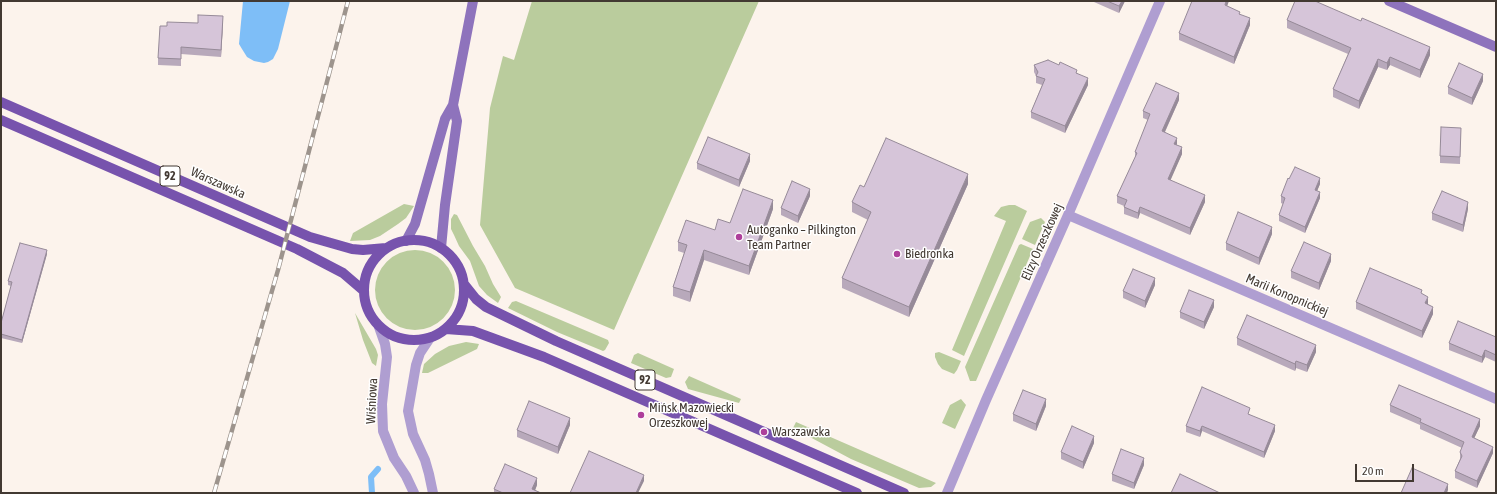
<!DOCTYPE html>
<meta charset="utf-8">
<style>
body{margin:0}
#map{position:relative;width:1497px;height:494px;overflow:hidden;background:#fcf3ec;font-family:"Asap Condensed",sans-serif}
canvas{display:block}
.frame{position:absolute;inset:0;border:2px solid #423932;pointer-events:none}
.scale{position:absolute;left:1355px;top:464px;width:59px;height:18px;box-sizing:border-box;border:2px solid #423932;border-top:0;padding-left:5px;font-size:12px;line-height:14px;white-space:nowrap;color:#423932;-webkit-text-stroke:3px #fff;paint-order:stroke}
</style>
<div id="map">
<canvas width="1497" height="494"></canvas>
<div class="frame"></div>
<div class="scale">20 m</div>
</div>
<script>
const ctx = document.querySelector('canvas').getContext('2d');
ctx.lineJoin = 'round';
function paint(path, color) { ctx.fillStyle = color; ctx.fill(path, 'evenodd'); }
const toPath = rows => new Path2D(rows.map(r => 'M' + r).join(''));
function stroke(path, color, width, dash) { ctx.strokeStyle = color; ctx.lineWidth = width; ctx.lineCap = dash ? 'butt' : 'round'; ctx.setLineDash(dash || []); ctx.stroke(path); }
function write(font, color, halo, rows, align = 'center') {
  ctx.font = font + ' "Asap Condensed",sans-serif'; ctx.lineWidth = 3; ctx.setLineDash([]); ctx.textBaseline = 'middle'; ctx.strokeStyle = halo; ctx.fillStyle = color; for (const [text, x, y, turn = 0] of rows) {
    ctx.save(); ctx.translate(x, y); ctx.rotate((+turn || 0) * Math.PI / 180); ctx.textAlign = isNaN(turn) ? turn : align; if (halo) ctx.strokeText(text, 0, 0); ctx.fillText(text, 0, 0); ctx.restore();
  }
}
const green = toPath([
 [532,1,759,1,614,330,515,288,480,225,490,108,503,56,514,60],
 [404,204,414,206,406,218,398,224,380,236,370,240,350,241,353,233],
 [1009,205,1015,205,1027,211,964,356,952,350,1006,221,994,216,1001,207],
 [454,214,457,215,473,246,485,266,493,284,501,297,498,303,487,295,479,286,470,261,459,246,454,235,451,229,451,219],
 [1041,218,1045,222,1035,245,1022,239,1030,222],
 [1021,244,1033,249,976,381,970,381,965,367,1019,245],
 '375 290a40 40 0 1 1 80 0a40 40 0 1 1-80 0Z',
 [516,301,608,340,609,343,605,350,603,351,557,332,508,308,512,302],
 [355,313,376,349,378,355,376,366,372,363,363,340],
 [466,342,479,344,477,349,428,373,422,373,424,364,435,354,449,346],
 [939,352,961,361,957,370,954,374,942,369,938,364,935,357,935,353],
 [638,353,674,369,671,377,666,378,631,363,634,355],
 [689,376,741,399,739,403,688,389,685,382],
 [961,399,966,405,955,429,942,423,950,405],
 [796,422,936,483,931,487,919,488,851,459,793,428]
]);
const water = toPath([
 [243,1,290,1,278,49,273,59,268,62,264,63,254,61,247,57,242,49,239,44]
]);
const stream = toPath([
 [372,493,371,477,378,469]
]);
const street = toPath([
 [1068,215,1496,399],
 [379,327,385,344,387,357,382,404,383,431,394,458,406,476,414,493],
 [430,338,420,353,416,365,408,411,413,434,425,460,429,474,433,493],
 [947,493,986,400,1068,215,1160,1]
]);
const secondary = toPath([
 [1389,1,1496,47],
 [406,241,415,224,445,119,453,105,473,1],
 [441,248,445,205,457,121,453,105]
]);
const primary = toPath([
 [1,102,310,237,352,249,363,250,386,248],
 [1,120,297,249,343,273,364,291],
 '364 290a50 50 0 1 1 100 0a50 50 0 1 1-100 0Z',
 [464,284,476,299,486,307,556,341,904,493],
 [446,329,473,331,544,357,857,493]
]);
const rail = toPath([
 [214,493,278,270,348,1]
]);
const wall = toPath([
 [1094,1,1125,1,1119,13,1094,2],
 [1227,6,1240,14,1250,25,1234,64,1179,40,1179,33],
 [1287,20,1430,55,1420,78,1390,65,1387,70,1378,67,1359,109,1333,97,1333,89,1348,54,1287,28],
 [198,23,223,23,221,57,181,54,181,66,158,65,158,58,167,26],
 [1034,65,1077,73,1088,85,1065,133,1031,118,1031,112,1042,85,1036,83,1036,76,1034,72],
 [1483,81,1472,105,1448,94,1448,87],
 [1179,100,1165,132,1177,145,1182,154,1170,180,1205,202,1190,235,1140,213,1138,219,1124,214,1124,206,1117,203,1117,196,1135,158,1135,152,1148,120,1143,118,1143,111],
 [1461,128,1460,164,1440,163,1440,156],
 [750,161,739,187,697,169,697,163],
 [1289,179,1320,184,1317,191,1320,198,1305,233,1279,221,1279,215,1283,204,1281,203,1281,196],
 [968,184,909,317,842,288,842,278,868,220,852,212,852,202,864,187],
 [810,196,798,223,781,215,781,208],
 [773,209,749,275,704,260,690,302,673,296,673,287,684,253,678,251,678,242,715,230,730,223],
 [1468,209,1463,232,1432,220,1432,213],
 [1272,234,1259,265,1226,250,1226,243],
 [47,254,22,343,1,338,1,323,11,286,8,285,8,281],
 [1331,261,1319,290,1291,278,1291,271],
 [1155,285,1145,308,1123,298,1123,291],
 [1422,294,1428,304,1428,305,1433,314,1422,338,1356,309,1356,302],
 [1214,307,1204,329,1180,318,1180,312],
 [1496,337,1496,362,1485,357,1482,363,1449,350,1449,343],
 [1237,338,1316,352,1307,372,1296,368,1295,371,1237,345],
 [1390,405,1480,426,1474,438,1493,453,1477,488,1455,478,1455,471,1460,459,1460,452,1462,448,1420,429,1420,425,1390,412],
 [1046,406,1036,431,1013,421,1013,414],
 [1250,414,1250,415,1275,431,1264,458,1202,431,1200,437,1186,432,1186,426],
 [570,425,558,454,517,437,517,430],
 [1094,443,1083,469,1061,459,1061,452],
 [1144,465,1134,489,1112,481,1112,474],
 [537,485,535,490,541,493,494,493,494,489]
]);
const shadedWall = toPath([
 [1122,1,1125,1,1119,13,1119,6],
 [1226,1,1229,1,1225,12,1225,5],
 [223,16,223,23,221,57,221,50],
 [1250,18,1250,25,1234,64,1234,57],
 [1430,47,1430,55,1420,78,1420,70],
 [1390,57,1390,65,1387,70,1387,63],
 [1378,59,1378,67,1359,109,1359,101],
 [1483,74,1483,81,1472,105,1472,98],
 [1088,78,1088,85,1065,133,1065,126],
 [1179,93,1179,100,1162,138,1162,131],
 [1177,138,1177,145,1174,144],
 [1182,147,1182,154,1168,186,1168,179],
 [750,154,750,161,739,187,739,180],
 [968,174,968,184,909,317,909,307],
 [1320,178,1320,184,1315,196,1315,190],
 [810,189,810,196,798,223,798,216],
 [1320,192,1320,198,1305,233,1305,227],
 [1205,195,1205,202,1190,235,1190,228],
 [773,200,773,209,749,275,749,266],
 [1468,202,1468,209,1463,232,1463,225],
 [1140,207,1140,213,1138,219,1138,213],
 [1272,227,1272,234,1259,265,1259,258],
 [47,250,47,254,22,343,22,340],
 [704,250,704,260,690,302,690,292],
 [1331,254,1331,261,1319,290,1319,283],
 [1155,278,1155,285,1145,308,1145,301],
 [1428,297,1428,304,1425,310,1425,303],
 [1214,300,1214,307,1204,329,1204,322],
 [1433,307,1433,314,1422,338,1422,331],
 [1316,345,1316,352,1307,372,1307,365],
 [1485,350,1485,357,1482,363,1482,357],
 [1296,361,1296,368,1295,371,1295,364],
 [1046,399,1046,406,1036,431,1036,424],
 [570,418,570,425,558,454,558,447],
 [1480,419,1480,426,1472,443,1472,437],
 [1275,425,1275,431,1264,458,1264,452],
 [1202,426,1202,431,1200,437,1200,431],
 [1094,436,1094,443,1083,469,1083,462],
 [1493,447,1493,453,1477,488,1477,481],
 [1144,458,1144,465,1134,489,1134,483],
 [644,475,644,481,638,493,636,493],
 [537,478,537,485,534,493,532,489],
 [1448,484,1448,490,1447,493,1444,493]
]);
const building = toPath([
 [1107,1,1122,1,1119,6,1107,1],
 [1192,1,1226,1,1225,5,1240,12,1239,14,1250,18,1234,57,1179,33,1192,1],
 [1295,1,1315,1,1361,21,1362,18,1430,47,1420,70,1390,57,1387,63,1378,59,1359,101,1333,89,1351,48,1287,20,1295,1],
 [198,15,223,16,221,50,181,47,181,59,158,58,160,26,167,26,167,22,198,23,198,15],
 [1048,60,1059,65,1060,62,1077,70,1076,73,1088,78,1065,126,1031,112,1045,79,1036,76,1038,72,1034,65,1048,60],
 [1459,63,1483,74,1472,98,1448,87,1459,63],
 [1156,83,1179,93,1162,131,1177,138,1174,144,1182,147,1168,179,1205,195,1190,228,1140,207,1138,213,1124,207,1127,200,1117,196,1137,153,1135,152,1150,114,1143,111,1156,83],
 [1441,127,1461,128,1460,157,1440,156,1441,127],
 [708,137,750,154,739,180,697,163,708,137],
 [886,138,968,174,909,307,842,278,871,212,852,202,860,185,864,187,886,138],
 [1295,167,1320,178,1315,190,1320,192,1305,227,1279,215,1285,198,1281,196,1288,178,1289,179,1295,167],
 [792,181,810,189,798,216,781,208,792,181],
 [743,189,773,200,749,266,704,250,690,292,673,287,687,245,678,242,686,220,715,230,718,219,730,223,743,189],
 [1442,191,1468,202,1463,225,1432,213,1442,191],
 [1238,212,1272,227,1259,258,1226,243,1238,212],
 [1304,242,1331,254,1319,283,1291,271,1304,242],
 [20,243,47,250,22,340,1,334,1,323,12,282,8,281,20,243],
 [1370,268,1422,290,1421,293,1428,297,1425,303,1433,307,1422,331,1356,302,1370,268],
 [1133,269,1155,278,1145,301,1123,291,1133,269],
 [1189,290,1214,300,1204,322,1180,312,1189,290],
 [1247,315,1316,345,1307,365,1296,361,1295,364,1237,338,1247,315],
 [1458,321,1496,337,1496,355,1485,350,1482,357,1449,343,1458,321],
 [1399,385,1480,419,1472,437,1493,447,1477,481,1455,471,1462,456,1460,452,1464,442,1420,422,1421,419,1390,405,1399,385],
 [1202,387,1250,408,1248,414,1275,425,1264,452,1202,426,1200,431,1186,426,1202,387],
 [1023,390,1046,399,1036,424,1013,414,1023,390],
 [529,401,570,418,558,447,517,430,529,401],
 [1072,426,1094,436,1083,462,1061,452,1072,426],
 [1121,449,1144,458,1134,483,1112,474,1121,449],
 [589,451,644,475,636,493,570,493,589,451],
 [505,464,537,478,532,489,541,493,503,493,494,489,505,464],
 [1412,468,1448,484,1444,493,1401,493,1412,468],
 [1180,474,1220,493,1171,493,1180,474]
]);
const markers = [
 [739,237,4,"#ae3f9b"],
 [897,254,4,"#ae3f9b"],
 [641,415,4,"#ae3f9b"],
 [764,432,4,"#ae3f9b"]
];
const shields = [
 [170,176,20],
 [645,380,20]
];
const shieldNames = [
 ["92",170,176],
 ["92",645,380]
];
const streetNames = [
 ["Warszawska",218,183,24],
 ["Elizy Orzeszkowej",1042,242,-66],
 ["Marii Konopnickiej",1287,295,23],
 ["Wiśniowa",372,401,-87]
];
const poiNames = [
 ["Autoganko – Pilkington",747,230],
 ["Team Partner",747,245],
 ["Biedronka",905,254],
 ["Mińsk Mazowiecki",649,408],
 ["Orzeszkowej",649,423],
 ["Warszawska",772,432]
];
paint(green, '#bacc9d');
paint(water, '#7ebef7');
stroke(stream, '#7ebef7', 6);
stroke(street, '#af9ed1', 10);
stroke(secondary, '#8e73bc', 10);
stroke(primary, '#7753ad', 10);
stroke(rail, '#9d948d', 4.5);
stroke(rail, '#fff', 3, [9]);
paint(wall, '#b8a9bb');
paint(shadedWall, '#968a98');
paint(building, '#d6c5d9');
stroke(building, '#968a98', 1);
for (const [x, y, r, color] of markers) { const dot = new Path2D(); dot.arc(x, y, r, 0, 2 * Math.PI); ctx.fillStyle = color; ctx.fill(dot); stroke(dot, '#fff', 1.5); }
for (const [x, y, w] of shields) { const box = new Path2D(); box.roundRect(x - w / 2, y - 10, w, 20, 3); ctx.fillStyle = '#fff'; ctx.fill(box); stroke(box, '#423932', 1); }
write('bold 12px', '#423932', null, shieldNames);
write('13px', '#423932', '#fff', streetNames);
write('13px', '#423932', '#fff', poiNames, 'left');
</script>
